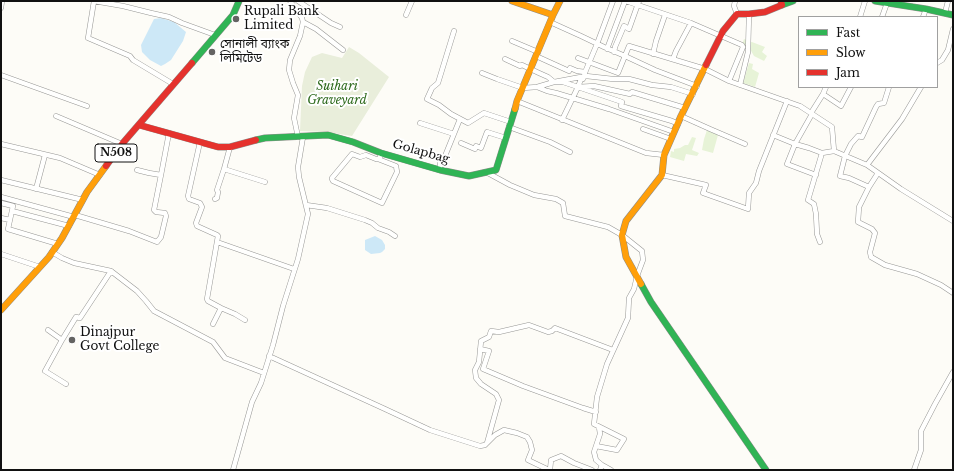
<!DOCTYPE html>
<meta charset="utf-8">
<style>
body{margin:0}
#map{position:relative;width:954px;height:471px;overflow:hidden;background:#fdfcf7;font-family:"Libre Baskerville",serif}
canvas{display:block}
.frame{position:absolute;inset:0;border:2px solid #111;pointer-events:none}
.legend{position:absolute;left:798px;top:16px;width:140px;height:72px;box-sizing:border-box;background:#fff;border:1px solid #a0a0a0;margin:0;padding:5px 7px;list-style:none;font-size:12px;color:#111}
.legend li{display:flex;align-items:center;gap:8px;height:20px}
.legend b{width:20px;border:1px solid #a0a0a0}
</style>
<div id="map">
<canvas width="954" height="471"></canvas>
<div class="frame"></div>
<ul class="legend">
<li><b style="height:5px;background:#30b455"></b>Fast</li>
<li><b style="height:5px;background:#ff9f0a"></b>Slow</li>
<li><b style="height:5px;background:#e5322d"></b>Jam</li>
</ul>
</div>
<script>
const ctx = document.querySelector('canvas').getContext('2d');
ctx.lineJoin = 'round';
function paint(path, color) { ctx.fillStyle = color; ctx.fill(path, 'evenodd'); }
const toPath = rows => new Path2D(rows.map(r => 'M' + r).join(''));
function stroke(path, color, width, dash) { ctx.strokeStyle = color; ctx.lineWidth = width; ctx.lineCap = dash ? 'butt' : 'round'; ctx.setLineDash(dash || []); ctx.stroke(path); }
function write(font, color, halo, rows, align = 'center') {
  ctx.font = font + ' "Libre Baskerville","Noto Sans Bengali",serif'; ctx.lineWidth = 4; ctx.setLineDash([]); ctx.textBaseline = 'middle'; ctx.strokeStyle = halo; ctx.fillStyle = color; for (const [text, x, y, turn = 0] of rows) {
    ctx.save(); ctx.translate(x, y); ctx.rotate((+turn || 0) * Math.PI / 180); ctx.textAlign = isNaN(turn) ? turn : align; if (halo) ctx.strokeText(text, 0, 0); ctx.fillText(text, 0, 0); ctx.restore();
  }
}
const green = toPath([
 [744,39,765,47,762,52,767,56,764,61,754,56,750,49,745,49,742,45],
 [749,63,753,64,752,69,759,73,755,87,743,83],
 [707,130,718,135,713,153,702,150,704,139],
 [692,137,696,138,692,150,699,153,697,156,686,154,684,161,670,157,671,151,674,152,674,149,680,148,685,145,688,145]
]);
const cemetery = toPath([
 [349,47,359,53,389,77,352,136,326,132,300,131,302,86,305,72,312,57,322,53,342,58]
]);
const water = toPath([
 [161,18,174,22,186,32,183,41,171,60,165,64,161,66,150,60,142,52,141,45,154,19],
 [375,236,382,240,385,245,385,249,382,252,380,253,371,254,365,250,365,240]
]);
const street = toPath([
 [94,1,88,38,130,56,133,60,173,84],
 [94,1,123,6,151,13,169,17,182,23,215,35],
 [290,1,302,18,303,22,300,36,290,60,289,70,293,83,298,95,294,118,298,137],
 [298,1,331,23,340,27],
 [626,1,691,23,742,45,743,47,729,81,800,106,832,127,834,151,867,165,901,189,953,221],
 [735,1,734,6,737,14],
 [1,8,2,1],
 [945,13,948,1],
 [406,15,412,1],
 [860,17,865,1],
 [882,17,887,3],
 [923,17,926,9],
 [303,22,316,29,343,50],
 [550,22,581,36,604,47,625,56,655,70,697,86],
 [454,31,438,83,432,88,427,99,439,105,451,114,468,123,484,113,511,122],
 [512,41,538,52],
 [607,49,625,1],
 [614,52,615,47,624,26,629,29,639,1],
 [653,54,656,41,665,15],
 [536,56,569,71,570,68,577,71,585,72],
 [578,58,618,73,629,46,705,69,729,81],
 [505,59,520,66,522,65,539,73,548,77,554,82,563,82,578,87,594,86,630,94,632,92,685,108],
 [673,59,676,51,691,23],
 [937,63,942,60,948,50,953,29],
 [482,73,497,79,523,88,537,87,554,82,586,76,613,79,629,79,652,85,671,87,693,94],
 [1,75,87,106],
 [740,85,748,52,749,14],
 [537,87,547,91,556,93,609,109,674,132],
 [578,87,581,79,582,78,583,79,586,70,597,44,613,1],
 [823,94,826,87],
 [517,101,646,153,664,155],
 [811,113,823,94,841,106,851,87],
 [812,114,795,144,809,148,822,153],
 [56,116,122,144],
 [681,116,710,129,745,144],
 [562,120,578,87,622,102,621,106,672,121,678,124],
 [420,123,454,134],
 [509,127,550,142,570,152],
 [643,129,671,139],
 [773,135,795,144,787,164,816,175],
 [200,142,188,196,189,199,200,203,202,207,196,223,197,226,217,235,218,236,207,299,208,301,221,308,213,324],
 [461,143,475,149,476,146,481,148,487,132,506,138],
 [1,144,60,158,100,175],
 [230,147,224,169,265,182],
 [378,159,396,166,397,172,382,203,333,181,332,179,332,178,352,154,360,157,366,155,376,159,378,159,380,158,381,153],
 [867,165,902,119,921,87],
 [440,170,440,161,445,156,460,119],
 [486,172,510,185,534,195,556,199,563,203,565,216,608,227,622,235,642,251,643,260,637,276,634,289,629,298,628,318,607,364,597,397,594,424,624,439,617,450,596,446],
 [878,173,869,187,859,207,858,222,872,229,875,233,870,252,871,257,885,265,917,274,941,285,953,293],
 [161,175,169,133],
 [662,175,706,185,703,193,748,209,749,193,756,183,759,171,787,101],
 [1,180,83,200],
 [869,187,849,178,840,176,845,156,851,144,858,136,862,137,876,107,878,104,884,103,889,87],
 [36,189,45,155],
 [1,197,74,217],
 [215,199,217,198,218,192,217,190,224,169],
 [1,203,13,206,8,229,58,244],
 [306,205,327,208,365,220,372,223,378,228,389,232,395,236],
 [12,211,69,226],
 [75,215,129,231,157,242,161,237,166,216,165,213,156,212,154,210,161,175,149,173,137,170],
 [1,218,10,220],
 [217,242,294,269],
 [820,242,817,234,816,214,814,204,808,200,822,153,834,151],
 [52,252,62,258,74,263,111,271,137,291,146,301,154,311,213,342,225,358,264,373],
 [1,254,40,267],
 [221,308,235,314,245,320],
 [48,330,62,340,76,317,80,318,111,271],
 [62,340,45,371,66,384],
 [480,349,489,351,483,369,523,386,583,408,596,412],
 [269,356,385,409,430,430,480,446,485,445,495,435,504,430,517,433,527,437,530,442,532,450,528,460,549,470],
 [599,427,600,434,594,452,596,460,602,465,600,470],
 [487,443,499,400,496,394,481,384,476,378,475,370,479,362,481,341,489,337,491,331,499,332,529,325,548,332,552,331,555,328,613,350],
 [602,465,611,470],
 [233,470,252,402,261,383,273,345,283,306,298,259,308,214,299,177,298,167,303,137],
 [550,470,551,460,561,456,574,463,592,470],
 [914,470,921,450,921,431,935,404,953,372]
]);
const fast = toPath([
 [875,1,926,9,953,15],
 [782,5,793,1],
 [192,63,233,15,239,1],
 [256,140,265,138,328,135,353,142,381,153,440,170,469,176,496,170,515,109],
 [641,284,651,302,766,470]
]);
const slow = toPath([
 [512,1,553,15,517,101,515,109],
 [553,15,560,1],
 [641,284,626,257,622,235,626,221,662,175,664,155,681,116,706,65],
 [1,310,49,257,62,238,87,192,106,166]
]);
const jam = toPath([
 [706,65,723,31,737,14,749,14,765,12,782,5,781,1],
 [139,125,218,147,230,147,256,140],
 [106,166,122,144,192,63]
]);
const markers = [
 [236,19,4,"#646362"],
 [212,52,4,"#646362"],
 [72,340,4,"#646362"]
];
const shields = [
 [116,153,42]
];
const shieldNames = [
 ["N508",116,153]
];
const poiNames = [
 ["Rupali Bank",244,12],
 ["Limited",244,26],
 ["সোনালী ব্যাংক",220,45],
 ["লিমিটেড",220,59],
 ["Dinajpur",80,333],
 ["Govt College",80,347]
];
const parkNames = [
 ["Suihari",337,87],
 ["Graveyard",337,101]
];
const streetNames = [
 ["Golapbag",421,152,16]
];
paint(green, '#e7f3d7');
paint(cemetery, '#e9eedb');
paint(water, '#cde8f7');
stroke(street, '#979795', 5.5);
stroke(fast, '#8e8d8b', 7);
stroke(slow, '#8e8d8b', 7);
stroke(jam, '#8e8d8b', 7);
stroke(street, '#fffffe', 4.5);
stroke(fast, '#30b455', 6);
stroke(slow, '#ff9f0a', 6);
stroke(jam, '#e5322d', 6);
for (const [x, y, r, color] of markers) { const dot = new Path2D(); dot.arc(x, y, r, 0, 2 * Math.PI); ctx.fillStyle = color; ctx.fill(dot); stroke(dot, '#fff', 1.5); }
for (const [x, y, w] of shields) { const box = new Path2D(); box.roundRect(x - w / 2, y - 9, w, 18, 3); ctx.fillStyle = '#fff'; ctx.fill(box); stroke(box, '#111', 1); }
write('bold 11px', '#111', null, shieldNames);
write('12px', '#111', '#fff', poiNames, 'left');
write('italic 12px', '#2f6b1f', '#fff', parkNames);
write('12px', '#111', '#fff', streetNames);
</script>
